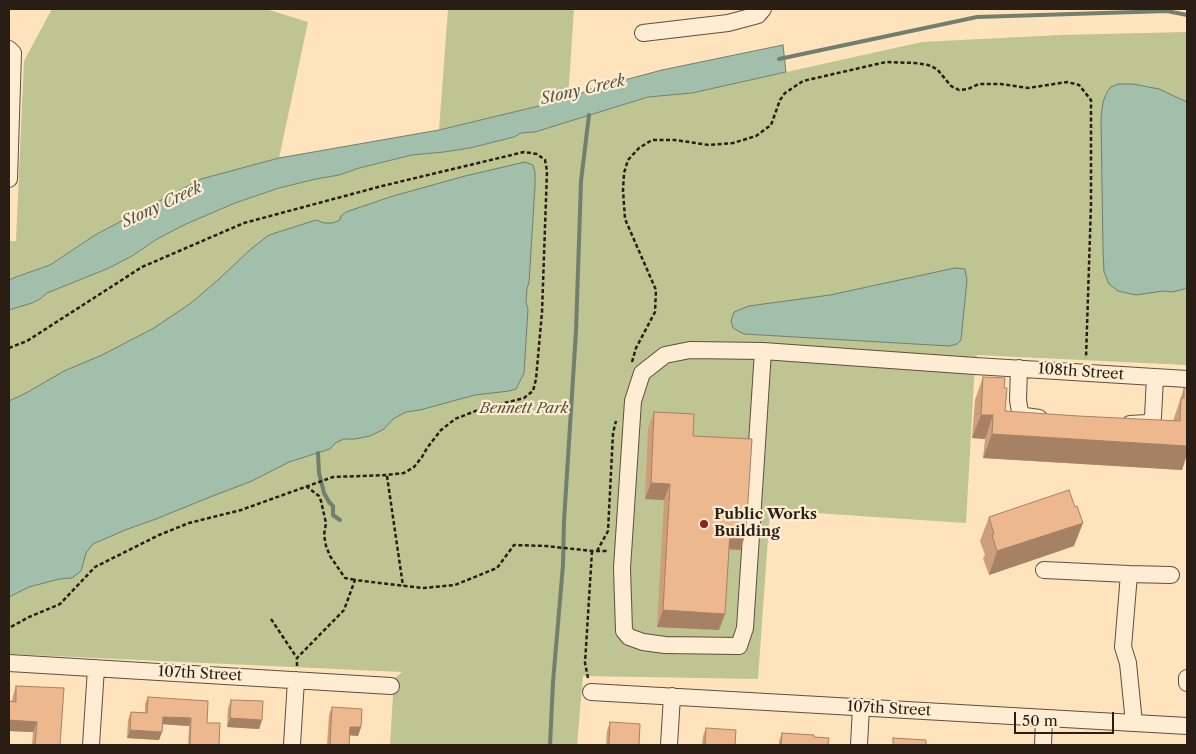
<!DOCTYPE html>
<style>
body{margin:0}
#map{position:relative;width:1196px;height:754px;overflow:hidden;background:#fee3bc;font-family:"Libre Caslon Text",serif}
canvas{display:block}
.frame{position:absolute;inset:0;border:10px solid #2a1e14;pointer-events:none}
.scale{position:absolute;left:1014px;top:712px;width:100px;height:22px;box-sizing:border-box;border:2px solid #2a1e14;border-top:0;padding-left:6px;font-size:15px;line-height:18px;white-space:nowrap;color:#2a1e14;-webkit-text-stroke:4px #feedd3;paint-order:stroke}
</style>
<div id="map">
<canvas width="1196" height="754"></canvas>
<div class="frame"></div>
<div class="scale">50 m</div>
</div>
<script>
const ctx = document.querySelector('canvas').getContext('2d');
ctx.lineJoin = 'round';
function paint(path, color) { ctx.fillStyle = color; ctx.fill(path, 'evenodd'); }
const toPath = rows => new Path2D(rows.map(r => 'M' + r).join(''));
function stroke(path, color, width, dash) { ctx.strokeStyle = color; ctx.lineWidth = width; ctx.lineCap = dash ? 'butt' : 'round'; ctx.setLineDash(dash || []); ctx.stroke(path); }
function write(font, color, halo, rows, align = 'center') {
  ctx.font = font + ' "Libre Caslon Text",serif'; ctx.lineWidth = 4.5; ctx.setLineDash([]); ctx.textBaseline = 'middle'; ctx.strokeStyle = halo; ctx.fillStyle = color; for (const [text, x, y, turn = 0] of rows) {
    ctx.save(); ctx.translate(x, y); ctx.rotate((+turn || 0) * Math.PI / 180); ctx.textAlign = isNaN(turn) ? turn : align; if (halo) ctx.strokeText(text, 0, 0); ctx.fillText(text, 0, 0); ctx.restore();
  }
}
const green = toPath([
 [52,9,266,9,308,22,279,158,201,179,95,235,50,265,16,277,9,280,9,241,16,241,24,61],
 [448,9,574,9,568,99,439,130],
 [1187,32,1187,365,977,355,974,380,966,523,770,510,758,679,583,676,577,745,390,745,394,679,402,672,9,654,9,310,40,299,46,293,109,268,132,256,157,239,186,224,235,203,279,188,316,179,339,175,359,168,412,155,444,152,470,148,514,137,521,133,535,132,648,97,692,93,922,42,1061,35]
]);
const water = toPath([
 [783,45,786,72,692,93,648,97,535,132,521,133,514,137,470,148,444,152,412,155,359,168,339,175,316,179,279,188,235,203,186,224,157,239,132,256,109,268,47,293,40,299,32,303,9,310,9,280,16,277,50,265,95,235,201,179,279,158,439,130,568,99,591,89,662,70,783,45],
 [1118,84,1133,84,1159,89,1187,102,1187,287,1184,289,1172,292,1163,291,1136,295,1118,291,1109,284,1104,272,1103,250,1101,117,1103,102,1107,92,1111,87,1118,84],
 [525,162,533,165,535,172,535,185,529,283,527,288,526,303,528,309,524,373,516,389,509,391,475,395,420,410,406,412,393,419,384,429,370,436,355,439,344,439,335,443,330,449,289,462,252,481,210,497,156,519,125,530,93,544,86,553,81,571,72,578,59,579,29,587,9,597,9,401,26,393,64,371,102,355,154,328,191,303,219,279,252,248,269,235,316,220,324,223,333,223,340,220,341,216,346,212,393,196,465,176,525,162],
 [955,268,965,269,967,280,961,340,957,344,949,346,744,334,733,328,731,321,734,312,749,306,830,295,955,268]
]);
const stream = toPath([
 [779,59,977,17,1167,11,1187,15],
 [318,453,319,473,324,493,329,502,333,506,333,515,340,520],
 [550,745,553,682,563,565,564,521,576,331,581,181,589,115]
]);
const path = toPath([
 [9,348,27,341,142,267,244,223,382,186,524,152,537,154,545,160,547,171,542,312,536,379,533,391,524,398,478,410,455,419,441,430,427,448,422,457,414,467,404,473,387,475,333,477,241,510,189,523,159,535,95,567,60,604,29,617,9,628],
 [632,362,636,348,655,312,656,290,625,219,623,190,624,173,628,160,639,148,652,140,675,140,709,145,733,143,756,136,771,125,780,100,785,93,803,81,886,62,915,63,928,65,937,69,951,86,959,90,968,89,979,84,1001,84,1028,88,1067,82,1079,85,1091,100,1091,204,1086,358],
 [387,476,403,586],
 [306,486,319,496,321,501,326,523,324,535,326,546,330,556,345,578,355,580],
 [597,551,608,531,613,433,616,421],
 [271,619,297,658],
 [297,666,297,658,344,610,355,580,423,588,455,585,497,568,514,545,546,546,592,551,609,551],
 [588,678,585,663,592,551]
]);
const minor = toPath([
 [643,33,728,23,758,15,763,9],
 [9,49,13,53,9,179],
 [763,351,745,628,739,646,665,645,643,642,629,637,624,631,622,568,633,401,642,373,665,355,690,350,763,351,975,366,1187,379],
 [1019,368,1018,400,1020,412,1025,416,1039,418],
 [1130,424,1147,423,1150,421,1153,417,1155,377],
 [1044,570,1129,574,1123,647,1128,663,1134,723],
 [1129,574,1171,575],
 [9,663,391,686],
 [1187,678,1187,683],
 [591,692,1187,726],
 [91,745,96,668],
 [292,745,296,680],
 [669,745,672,696],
 [859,745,861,707],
 [1043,745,1044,718]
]);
const wall = toPath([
 [983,377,1004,388,1005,411,1078,416,1173,421,1184,388,1187,388,1187,454,1182,470,983,458,985,439,972,438,975,400],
 [654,412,693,436,746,533,740,550,729,549,719,630,657,627,664,500,645,499,648,428],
 [989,517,1074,546,989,575,983,558,985,555,980,541],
 [16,686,60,745,32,745,33,732,9,731,9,701,12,701,13,696],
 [148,697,207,723,219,745,188,745,189,726,163,724,162,732,159,740,127,738,128,720,131,712,145,713,145,704],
 [231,700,262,720,259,729,227,727,228,708],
 [332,707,361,727,358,736,350,735,349,745,327,745,329,715],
 [610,722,639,745,606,745,607,731],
 [706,728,735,745,702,745,703,736],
 [782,733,814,737,828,745,779,745,779,741]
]);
const shadedWall = toPath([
 [981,415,993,415,985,439,972,438],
 [992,434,1187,438,1187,454,1182,470,983,458],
 [651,483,670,484,664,500,645,499],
 [1083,523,1074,546,989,575,997,551],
 [730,532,746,533,740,550,724,549],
 [663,610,725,614,719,630,657,627],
 [163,717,191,718,189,726,160,724],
 [230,718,262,720,259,729,227,727],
 [9,720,37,722,33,732,9,731],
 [350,727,361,727,358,736,347,735],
 [130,730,162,732,159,740,127,738]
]);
const building = toPath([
 [983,377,1005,378,1004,388,1007,388,1005,411,1078,416,1180,421,1181,398,1184,398,1184,388,1187,388,1187,446,992,434,993,415,981,415,983,377],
 [654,412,694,414,693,436,752,439,746,533,730,532,725,614,663,610,670,484,651,483,654,412],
 [1069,490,1075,507,1077,506,1083,523,997,551,992,535,994,534,989,517,1069,490],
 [16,686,64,688,60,745,35,745,37,722,9,720,9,701,16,702,16,686],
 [148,697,208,701,207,723,220,723,219,745,190,745,191,718,163,717,162,732,130,730,131,712,147,713,148,697],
 [231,700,263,701,262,720,230,718,231,700],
 [332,707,362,709,361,727,350,727,349,745,330,745,332,707],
 [610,722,640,724,639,745,609,745,610,722],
 [706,728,736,730,735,745,705,745,706,728],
 [782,733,814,735,814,737,829,738,828,745,781,745,782,733],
 [893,738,926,740,926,745,893,745,893,738]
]);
const markers = [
 [704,524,5,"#8f2418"]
];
const streetNames = [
 ["108th Street",1081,372,4],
 ["107th Street",200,674,3],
 ["107th Street",889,709,3]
];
const parkNames = [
 ["Bennett Park",524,409]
];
const poiNames = [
 ["Public Works",714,515],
 ["Building",714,532]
];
const waterNames = [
 ["Stony Creek",583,90,-13],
 ["Stony Creek",162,205,-25]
];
paint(green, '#bec492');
paint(water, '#a1bfab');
stroke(water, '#717f6f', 1);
stroke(stream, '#717f6f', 4);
stroke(minor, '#5f4f3e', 18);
stroke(path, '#2a1e14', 2.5, [4, 2.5]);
stroke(minor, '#feedd3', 16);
paint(wall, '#cd9e7b');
paint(shadedWall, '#a78164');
paint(building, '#eeb88f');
stroke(building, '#a78164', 1);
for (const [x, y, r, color] of markers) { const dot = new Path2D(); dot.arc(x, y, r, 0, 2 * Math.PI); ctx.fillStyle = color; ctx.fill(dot); stroke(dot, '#feedd3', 2); }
write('15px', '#2a1e14', '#feedd3', streetNames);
write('italic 15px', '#56503a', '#feedd3', parkNames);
write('bold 15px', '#2a1e14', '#feedd3', poiNames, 'left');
write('italic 16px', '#545649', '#feedd3', waterNames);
</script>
